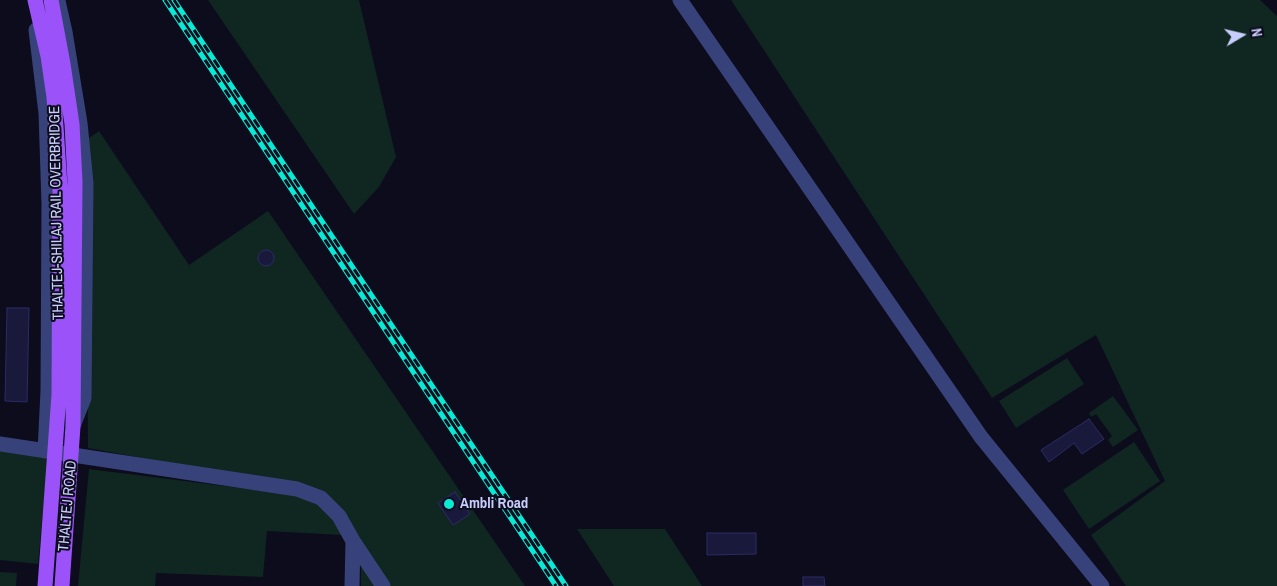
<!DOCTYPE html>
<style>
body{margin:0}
#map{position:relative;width:1277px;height:586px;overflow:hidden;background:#0c0c1c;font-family:"Archivo Narrow",sans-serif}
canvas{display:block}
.north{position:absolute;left:1217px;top:10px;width:50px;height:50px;-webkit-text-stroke:4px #0c0c1c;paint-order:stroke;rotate:81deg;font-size:14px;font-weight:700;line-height:20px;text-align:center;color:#c9cdfd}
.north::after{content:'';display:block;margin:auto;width:18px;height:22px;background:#c9cdfd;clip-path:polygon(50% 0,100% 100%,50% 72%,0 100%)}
</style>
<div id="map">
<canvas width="1277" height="586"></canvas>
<div class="north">N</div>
</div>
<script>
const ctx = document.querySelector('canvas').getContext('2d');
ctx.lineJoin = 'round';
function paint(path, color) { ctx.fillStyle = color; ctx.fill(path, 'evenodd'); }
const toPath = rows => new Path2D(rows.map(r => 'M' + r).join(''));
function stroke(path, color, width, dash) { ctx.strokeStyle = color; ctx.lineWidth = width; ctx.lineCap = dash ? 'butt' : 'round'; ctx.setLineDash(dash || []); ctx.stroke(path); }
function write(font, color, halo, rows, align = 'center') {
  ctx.font = font + ' "Archivo Narrow",sans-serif'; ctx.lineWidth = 4; ctx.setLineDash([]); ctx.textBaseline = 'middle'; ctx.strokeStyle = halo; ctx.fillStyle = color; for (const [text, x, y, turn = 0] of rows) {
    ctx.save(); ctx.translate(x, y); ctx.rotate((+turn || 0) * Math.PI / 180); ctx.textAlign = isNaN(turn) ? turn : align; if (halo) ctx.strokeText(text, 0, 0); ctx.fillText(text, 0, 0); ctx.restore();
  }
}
const green = toPath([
 [208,0,359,0,396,157,379,187,354,214],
 [731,0,1260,0,1277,16,1277,586,1126,586,1091,535,1165,481,1096,335,992,398],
 [99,131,189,265,268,211,525,586,385,586,341,516,297,487,88,448,86,140],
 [1067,358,1084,384,1016,428,999,401],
 [1113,396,1138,430,1113,447,1108,440,1112,436,1096,414,1091,417,1089,413],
 [1134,442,1160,481,1089,529,1063,490],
 [0,450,48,456,38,564,0,560],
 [89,469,296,495,318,504,334,521,342,535,267,531,263,577,156,573,155,586,78,586],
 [577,529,665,529,702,586,614,586],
 [361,566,374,586,361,586],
 [0,572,17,573,16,586,0,586]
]);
const building = toPath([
 '258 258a8 8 0 1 1 16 0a8 8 0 1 1-16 0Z',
 [7,308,29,308,27,402,5,401,7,308],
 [1089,419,1104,439,1082,454,1074,443,1049,462,1041,450,1089,419],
 [455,492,470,514,453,525,438,503,455,492],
 [707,533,756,533,756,554,707,555,707,533],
 [803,577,824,577,825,586,803,586,803,577]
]);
const minor = toPath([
 [680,0,981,437,1102,586],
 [58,1,65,32,80,123,86,183,84,398,73,426],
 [36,30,46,113,49,204,48,391,45,451],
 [0,444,297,489,321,498,339,516,353,541,383,586],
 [352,586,353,541]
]);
const major = toPath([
 [35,0,48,56,54,97,60,186,59,395,45,586],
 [51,0,63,64,72,124,75,182,73,426,62,586]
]);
const rail = toPath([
 [165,0,556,586],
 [174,0,566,586]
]);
const markers = [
 [449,504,6,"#08ead5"]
];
const streetNames = [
 ["THALTEJ-SHILAJ RAIL OVERBRIDGE",57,213,-91],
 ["THALTEJ ROAD",68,506,-85]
];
const poiNames = [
 ["Ambli Road",460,504]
];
paint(green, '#0f2621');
paint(building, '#19193c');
stroke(building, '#2c2b67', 1);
stroke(minor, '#38427a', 15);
stroke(major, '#9b53f9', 15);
stroke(rail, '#08ead5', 5);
stroke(rail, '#0c0c1c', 3, [9]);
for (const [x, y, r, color] of markers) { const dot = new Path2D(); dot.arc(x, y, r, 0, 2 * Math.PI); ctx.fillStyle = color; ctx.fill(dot); stroke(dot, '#0c0c1c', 2); }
write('15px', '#c9cdfd', '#0c0c1c', streetNames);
write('bold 15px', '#c9cdfd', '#0c0c1c', poiNames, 'left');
</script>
